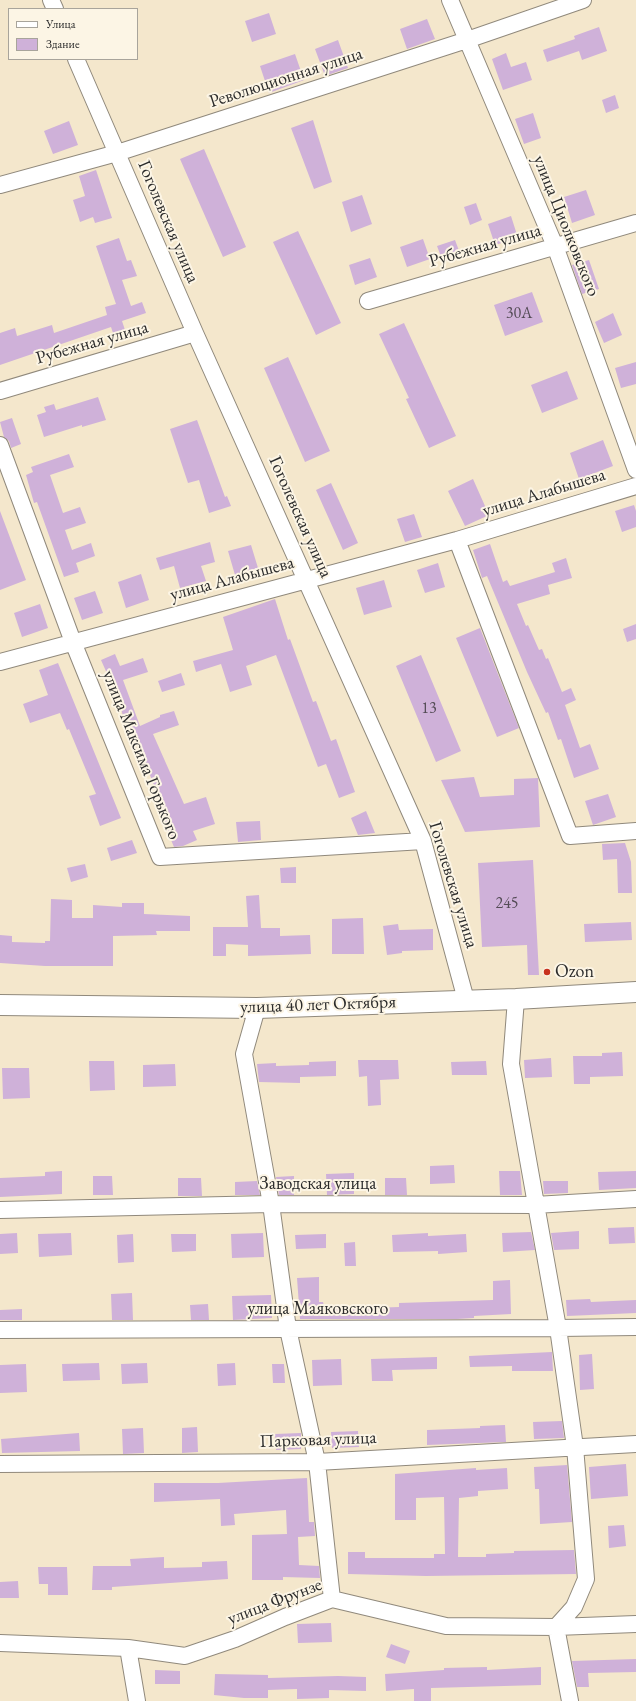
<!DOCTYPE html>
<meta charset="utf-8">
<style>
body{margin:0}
#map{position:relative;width:636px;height:1701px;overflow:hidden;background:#f4e7cc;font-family:"EB Garamond",serif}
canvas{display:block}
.legend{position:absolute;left:8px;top:8px;width:130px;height:52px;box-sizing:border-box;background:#fcf5e5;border:1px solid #a8a49b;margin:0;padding:5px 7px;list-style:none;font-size:12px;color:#2b2b2b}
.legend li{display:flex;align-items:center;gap:8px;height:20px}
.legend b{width:20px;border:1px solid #a8a49b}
</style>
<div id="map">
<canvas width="636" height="1701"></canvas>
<ul class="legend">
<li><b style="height:5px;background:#fff"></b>Улица</li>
<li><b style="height:11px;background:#cfb1d9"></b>Здание</li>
</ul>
</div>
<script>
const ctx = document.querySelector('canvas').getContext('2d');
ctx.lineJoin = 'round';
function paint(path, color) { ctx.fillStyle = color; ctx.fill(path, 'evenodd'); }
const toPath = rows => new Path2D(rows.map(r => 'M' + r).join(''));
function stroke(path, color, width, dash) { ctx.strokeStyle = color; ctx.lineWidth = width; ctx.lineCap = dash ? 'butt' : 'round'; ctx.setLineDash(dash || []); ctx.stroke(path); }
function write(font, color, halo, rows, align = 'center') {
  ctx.font = font + ' "EB Garamond",serif'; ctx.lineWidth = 4; ctx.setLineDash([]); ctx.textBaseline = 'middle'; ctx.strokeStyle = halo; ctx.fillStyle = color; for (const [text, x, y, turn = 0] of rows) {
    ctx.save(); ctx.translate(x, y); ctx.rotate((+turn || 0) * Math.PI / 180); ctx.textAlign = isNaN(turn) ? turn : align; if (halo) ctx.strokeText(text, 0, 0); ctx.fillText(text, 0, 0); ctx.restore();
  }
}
const building = toPath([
 [269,13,276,34,252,42,245,21],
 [427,19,435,39,407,49,400,29],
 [599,27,607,51,582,60,579,51,547,62,543,50,575,39,574,36],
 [338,40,348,68,325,76,315,49],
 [506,53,511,67,526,62,532,80,503,90,492,59],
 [295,54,304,80,269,93,260,66],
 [615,95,619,108,606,113,602,100],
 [533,113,541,138,524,144,515,119],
 [313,120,332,182,314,189,291,128],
 [69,121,78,145,53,154,44,131],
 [204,149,246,247,223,257,180,159],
 [96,170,112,218,95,223,93,217,80,222,73,200,85,196,79,176],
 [586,190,595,215,572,223,564,197],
 [362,195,372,224,351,232,342,202],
 [476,203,482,220,470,225,464,207],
 [511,216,518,238,495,245,488,224],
 [298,231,341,323,316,335,273,242],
 [119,238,127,261,131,260,137,276,122,280,131,306,142,302,146,313,122,321,126,333,114,336,111,327,0,365,0,333,15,328,17,336,52,325,54,333,107,315,105,307,116,304,96,246],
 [423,239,430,259,407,267,400,247],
 [455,240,461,256,443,262,437,246],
 [370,258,377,277,355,285,349,265],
 [589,260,599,289,582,294,572,265],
 [532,292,543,322,505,336,494,305],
 [613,313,622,335,604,343,595,322],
 [404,323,456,436,429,448,406,399,409,398,379,334],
 [288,357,330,451,305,462,264,368],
 [636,362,636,384,621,388,615,368],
 [567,371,578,399,542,413,531,385],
 [98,397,106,420,82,427,82,425,44,437,37,415,46,412,44,407,54,404,56,410],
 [12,418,21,444,11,448,9,441,4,437,0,422],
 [197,420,225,497,227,496,231,506,209,513,199,480,188,483,170,429],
 [603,440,613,466,579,479,570,453],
 [69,454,74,467,50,475,63,513,80,507,86,523,65,530,72,550,91,543,95,556,76,563,79,572,64,577,37,502,34,503,26,475,33,472,31,467],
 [473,479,489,515,465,526,448,491],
 [331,483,358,543,343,550,316,490],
 [634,505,636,511,636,527,622,532,615,511],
 [0,511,26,580,0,590],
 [414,514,422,537,405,542,397,519],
 [210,542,215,562,201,566,206,581,180,588,174,566,160,570,156,558],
 [490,544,503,582,507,580,510,586,555,572,552,563,566,558,572,578,548,585,550,594,517,604,526,626,528,625,539,650,542,649,546,659,548,658,562,692,571,688,576,700,565,705,580,748,590,744,599,769,574,778,561,739,558,740,548,712,546,713,527,672,487,576,482,578,473,550],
 [251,545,258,568,235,575,228,551],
 [438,563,445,587,425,593,417,570],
 [141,574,149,600,126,608,118,582],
 [384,580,392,607,364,615,356,588],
 [95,591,103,613,82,620,74,598],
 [275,599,288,640,290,639,313,702,316,701,331,741,336,739,355,792,339,798,326,764,318,767,276,655,246,666,252,685,230,692,221,664,196,672,193,661,233,650,223,617],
 [40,604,48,628,22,637,14,613],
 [636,624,636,639,627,642,623,629],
 [480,628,519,728,497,737,456,638],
 [115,654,120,666,143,658,148,672,123,680,140,726,160,717,160,715,174,711,179,725,153,734,184,804,206,797,215,824,193,831,197,840,183,846,174,847,163,821,167,819,148,770,126,719,124,719,117,696,101,660],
 [421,655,461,751,436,762,396,666],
 [58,663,121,818,100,826,89,796,96,794,69,729,67,730,60,713,30,723,23,704,48,695,39,670],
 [181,673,185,685,162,692,158,681],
 [474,777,480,797,514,795,514,779,538,778,540,827,465,832,441,780],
 [608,794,616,817,593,825,585,801],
 [366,811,375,833,358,835,351,818],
 [260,821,261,840,238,842,236,822],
 [132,840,137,853,111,861,107,848],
 [625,843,631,862,632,893,618,893,617,859,603,860,602,844],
 [533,860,539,975,528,975,527,945,482,947,478,863],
 [85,864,88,877,71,882,67,868],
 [296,867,296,883,281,883,280,868],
 [259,895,261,928,280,928,280,936,310,935,311,954,248,956,248,945,226,944,226,956,213,956,213,927,248,927,246,896],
 [51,899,72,900,72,918,93,918,93,905,122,907,122,903,144,903,144,914,190,916,190,931,156,931,157,935,113,936,113,966,45,966,0,963,0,935,12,936,12,942,45,943,45,941,50,941],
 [363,918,364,954,332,954,332,919],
 [631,922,632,940,585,942,584,924],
 [398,924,399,930,433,929,433,950,402,951,402,953,387,955,383,926],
 [622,1052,623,1076,590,1077,590,1084,574,1084,573,1056,602,1056,602,1053],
 [551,1058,552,1077,525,1078,524,1060],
 [358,1060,398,1060,399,1079,380,1080,381,1105,368,1106,367,1076,359,1077],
 [89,1061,114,1061,115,1090,90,1091],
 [336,1061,336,1076,300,1077,300,1083,259,1082,257,1064,276,1063,276,1066,309,1065,309,1062],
 [486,1061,487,1075,452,1075,451,1062],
 [175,1064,176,1086,143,1087,143,1065],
 [2,1068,29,1068,30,1098,3,1099],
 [454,1165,455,1183,430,1184,430,1166],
 [62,1171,62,1194,0,1197,0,1178,45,1176,45,1172],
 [499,1171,520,1171,522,1195,500,1195],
 [636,1171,636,1188,599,1190,598,1172],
 [354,1173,354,1194,327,1195,326,1174],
 [93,1176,112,1176,113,1195,93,1195],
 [294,1176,294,1195,279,1195,276,1177],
 [178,1178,201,1178,202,1196,178,1196],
 [385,1178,406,1178,407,1195,385,1195],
 [257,1181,260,1195,235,1195,235,1182],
 [543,1181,568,1181,568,1193,544,1194],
 [634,1227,635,1243,609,1244,608,1228],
 [579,1231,579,1249,554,1250,551,1233],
 [531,1232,535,1250,503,1252,502,1233],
 [17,1233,18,1253,0,1254,0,1234],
 [71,1233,72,1255,39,1257,38,1234],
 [263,1233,264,1257,232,1258,231,1234],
 [428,1233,428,1236,466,1234,467,1252,438,1254,438,1251,393,1252,392,1235],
 [133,1234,134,1262,118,1263,117,1235],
 [171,1234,196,1234,196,1251,172,1252],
 [326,1234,326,1248,296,1249,295,1235],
 [355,1242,356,1266,345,1266,344,1243],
 [319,1277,319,1302,323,1302,324,1306,342,1305,342,1309,399,1307,399,1303,493,1300,493,1281,510,1280,511,1314,474,1316,474,1318,457,1319,300,1319,297,1278],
 [132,1293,133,1320,112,1320,111,1294],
 [271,1295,272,1318,233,1320,232,1296],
 [590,1299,591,1302,636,1300,636,1313,567,1316,566,1300],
 [208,1304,209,1320,191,1320,190,1305],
 [22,1309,22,1320,0,1320,0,1310],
 [552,1352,553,1371,512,1371,512,1366,470,1367,469,1356],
 [592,1354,594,1389,580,1390,579,1355],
 [437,1357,437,1369,392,1370,393,1381,372,1381,371,1359],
 [341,1359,342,1385,313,1386,312,1360],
 [99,1363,100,1380,63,1381,62,1364],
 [147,1363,148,1383,122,1384,121,1364],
 [235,1363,236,1385,218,1386,217,1364],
 [26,1364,27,1392,0,1393,0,1365],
 [272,1364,284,1364,285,1383,273,1383],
 [562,1421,564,1438,534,1439,533,1422],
 [505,1425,506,1442,427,1445,427,1430,480,1428,480,1426],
 [197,1427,198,1452,182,1453,182,1428],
 [143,1428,144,1453,123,1454,122,1429],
 [358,1431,359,1447,332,1448,331,1432],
 [79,1433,80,1451,2,1453,1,1439],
 [301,1433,301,1449,276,1450,275,1434],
 [626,1464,628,1496,591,1499,589,1467],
 [567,1465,572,1522,540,1524,539,1489,535,1489,534,1467],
 [476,1468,476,1470,507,1468,508,1489,478,1491,478,1496,459,1498,458,1557,486,1557,486,1554,514,1553,514,1551,574,1550,576,1574,426,1576,348,1574,348,1552,365,1552,365,1558,434,1558,434,1554,445,1554,444,1497,416,1498,416,1520,395,1520,395,1474],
 [307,1478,309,1522,314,1522,315,1536,298,1537,299,1565,319,1566,320,1578,283,1577,283,1580,252,1580,252,1535,287,1534,286,1510,234,1514,235,1525,221,1526,220,1499,154,1502,154,1483,218,1483],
 [624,1525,626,1546,609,1548,608,1526],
 [164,1557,164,1568,202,1567,202,1562,227,1561,228,1579,112,1587,112,1590,92,1590,93,1566,131,1566,130,1559],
 [38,1567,67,1567,68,1595,48,1595,48,1584,39,1584],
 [18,1581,19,1598,0,1598,0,1582],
 [331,1623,332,1642,298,1643,297,1624],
 [391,1644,410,1651,405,1664,386,1657],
 [636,1659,636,1672,588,1673,589,1687,577,1687,572,1661],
 [487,1667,487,1670,541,1667,541,1685,431,1688,431,1701,414,1701,414,1689,386,1691,385,1674,444,1670,444,1668],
 [155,1670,180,1671,180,1684,155,1684],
 [215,1674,268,1675,268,1678,338,1676,366,1677,366,1691,329,1690,329,1698,297,1699,297,1689,268,1690,268,1698,244,1698,214,1695]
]);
const minor = toPath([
 [51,0,55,9],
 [450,0,555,246,636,470],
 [76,59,195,333,423,841,466,1000],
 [0,185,117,153,467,40,583,0],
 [368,301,636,223],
 [0,391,195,333],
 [0,445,73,642,160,857,423,841],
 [457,540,570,836,636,831],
 [0,662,457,540,636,486],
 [516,999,511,1064,558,1328,575,1447,586,1579,574,1607,556,1627,570,1701],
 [257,1008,244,1054,271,1204,288,1329,317,1462,332,1599],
 [0,1210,271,1204,535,1205,636,1199],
 [0,1330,558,1328,636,1327],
 [0,1464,317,1462,636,1444],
 [0,1643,128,1648,185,1656,235,1639,285,1617,332,1599,446,1626,556,1627,636,1624],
 [128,1648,137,1701]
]);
const tertiary = toPath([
 [0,1005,257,1008,516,999,636,992]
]);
const markers = [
 [547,972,4,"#c8321e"]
];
const numberNames = [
 ["30А",519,314],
 ["13",429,709],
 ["245",507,904]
];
const streetNames = [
 ["Революционная улица",286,78,-18],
 ["Гоголевская улица",168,222,67],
 ["улица Циолковского",566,226,68],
 ["Рубежная улица",485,246,-16],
 ["Рубежная улица",92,343,-16],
 ["улица Алабышева",544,493,-17],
 ["Гоголевская улица",300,517,66],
 ["улица Алабышева",232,579,-15],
 ["улица Максима Горького",141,755,68],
 ["Гоголевская улица",453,885,73],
 ["улица 40 лет Октября",318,1005,-2],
 ["Заводская улица",318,1184],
 ["улица Маяковского",318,1309],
 ["Парковая улица",318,1440,-2],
 ["улица Фрунзе",275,1602,-21]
];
const poiNames = [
 ["Ozon",555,972]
];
paint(building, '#cfb1d9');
stroke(minor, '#90897c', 18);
stroke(tertiary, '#90897c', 22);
stroke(minor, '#fff', 16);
stroke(tertiary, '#fff', 20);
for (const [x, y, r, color] of markers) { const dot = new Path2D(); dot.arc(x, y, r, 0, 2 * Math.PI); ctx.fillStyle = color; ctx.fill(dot); stroke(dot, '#fcf5e5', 1.5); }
write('16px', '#544c56', null, numberNames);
write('18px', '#2b2b2b', '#fcf5e5', streetNames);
write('18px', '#2b2b2b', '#fcf5e5', poiNames, 'left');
</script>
